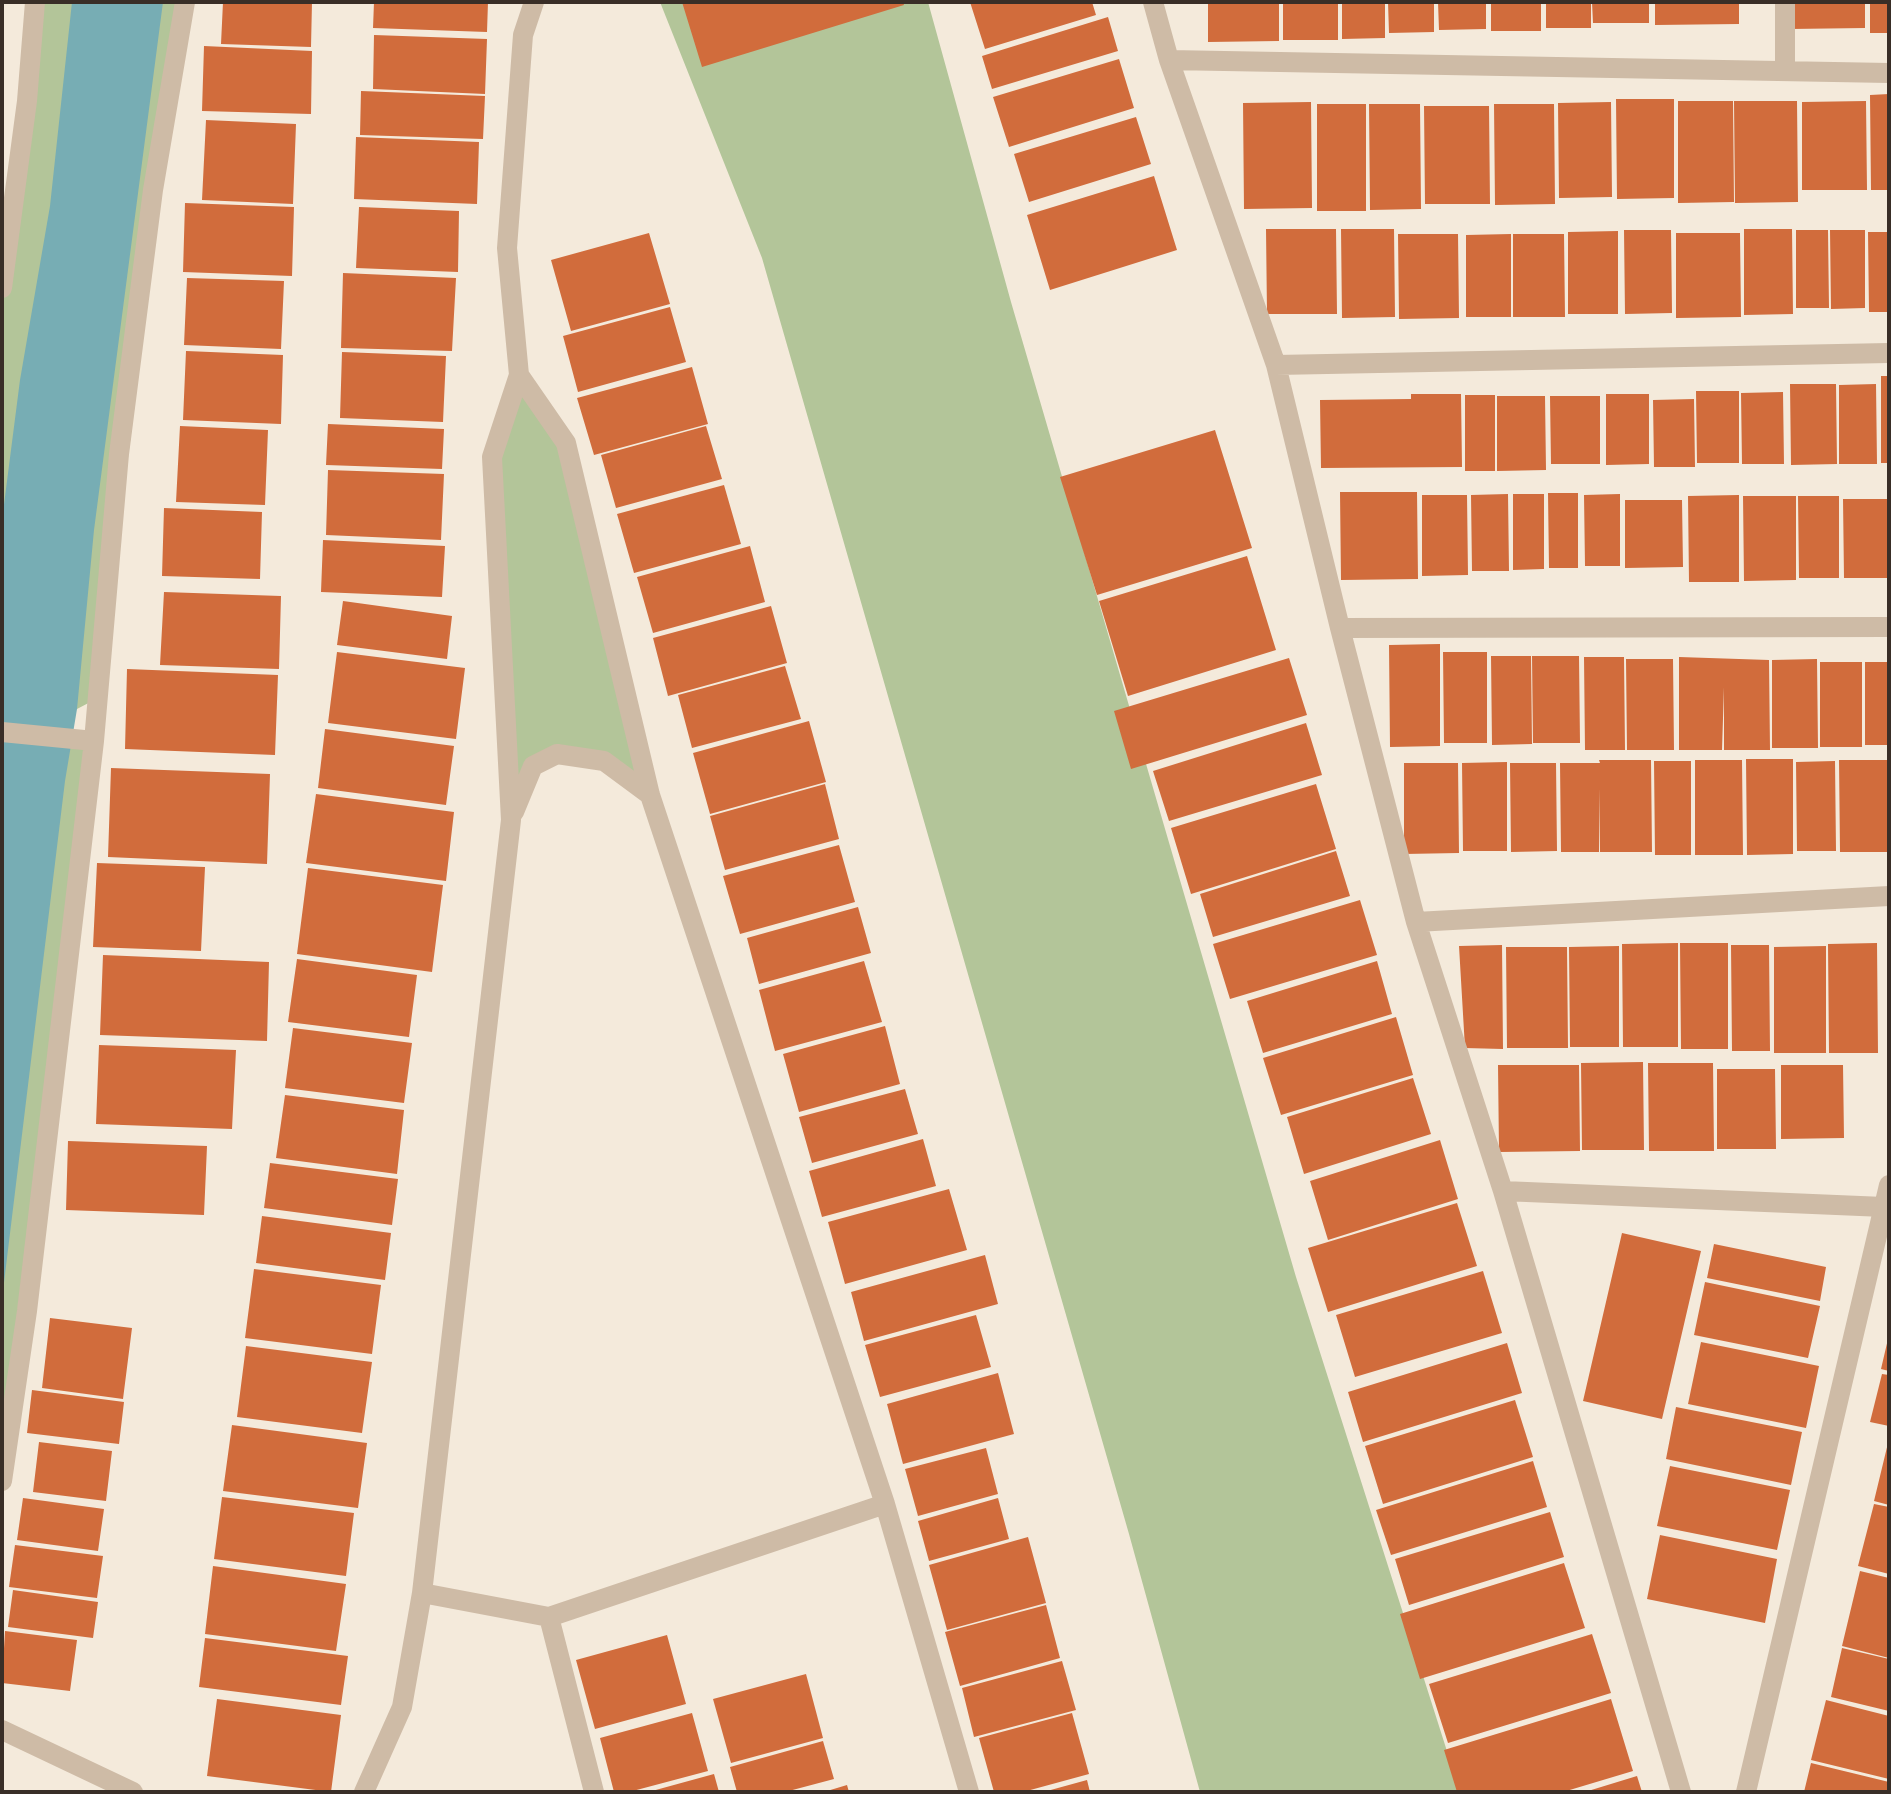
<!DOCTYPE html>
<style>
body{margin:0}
#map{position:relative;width:1891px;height:1794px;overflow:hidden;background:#f4eadb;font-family:"Varela Round",sans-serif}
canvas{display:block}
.frame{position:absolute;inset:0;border:4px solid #392e27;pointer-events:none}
</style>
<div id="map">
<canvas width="1891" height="1794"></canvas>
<div class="frame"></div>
</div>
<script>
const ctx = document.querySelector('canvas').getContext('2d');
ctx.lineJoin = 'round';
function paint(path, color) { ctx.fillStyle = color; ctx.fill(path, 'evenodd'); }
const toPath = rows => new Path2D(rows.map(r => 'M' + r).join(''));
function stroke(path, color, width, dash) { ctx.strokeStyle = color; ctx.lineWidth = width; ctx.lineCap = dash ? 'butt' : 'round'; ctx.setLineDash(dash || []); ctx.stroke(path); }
const green = toPath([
 [35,2,185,2,98,698,77,709,2,707,2,288],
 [660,2,928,2,1011,302,1296,1277,1460,1792,1200,1792,1129,1534,762,258],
 [519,375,566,443,650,795,604,761,533,766,511,820,492,457],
 [2,733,94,741,2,1481]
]);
const water = toPath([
 [72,2,163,2,94,530,77,709,65,781,2,1299,2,520,20,380,50,206]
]);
const building = toPath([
 [223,2,312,2,311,47,221,44],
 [374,2,488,2,487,32,373,28],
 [682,2,903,2,904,5,702,67],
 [970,2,1092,2,1096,15,985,49],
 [1208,2,1279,2,1279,41,1208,42],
 [1283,2,1338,2,1338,40,1283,40],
 [1342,2,1385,2,1385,38,1342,39],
 [1388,2,1434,2,1434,32,1389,33],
 [1438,2,1486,2,1486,29,1439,30],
 [1491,2,1541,2,1541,31,1491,31],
 [1546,2,1591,2,1591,28,1546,28],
 [1592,2,1649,2,1649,23,1593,23],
 [1655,2,1739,2,1739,24,1655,25],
 [1790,2,1865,2,1865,28,1790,29],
 [1870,2,1889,2,1889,33,1870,33],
 [1108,17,1118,51,992,89,982,56],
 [374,35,487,39,485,94,373,89],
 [204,46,312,51,311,114,202,111],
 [1119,59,1134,108,1009,147,993,97],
 [361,91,485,96,483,139,360,135],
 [1889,94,1889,190,1871,190,1870,95],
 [1616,99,1674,99,1674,198,1617,199],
 [1678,101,1733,101,1734,202,1678,203],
 [1734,101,1797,101,1798,202,1735,203],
 [1866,101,1867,190,1802,190,1802,102],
 [1311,102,1312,208,1244,209,1243,103],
 [1611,102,1612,197,1559,198,1558,103],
 [1317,104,1366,104,1366,211,1317,211],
 [1369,104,1420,104,1421,209,1370,210],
 [1494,104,1554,104,1555,204,1495,205],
 [1424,106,1489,106,1490,204,1425,204],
 [1136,117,1151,164,1029,202,1014,154],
 [206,120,296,124,293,204,202,200],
 [356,137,479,142,477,204,354,199],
 [1154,176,1177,250,1050,290,1027,215],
 [185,203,294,207,292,276,183,272],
 [359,207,459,211,458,272,356,268],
 [1266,229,1336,229,1337,314,1267,314],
 [1341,229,1394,229,1395,317,1342,318],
 [1744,229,1792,229,1793,314,1744,315],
 [1624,230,1671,230,1672,313,1625,314],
 [1796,230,1828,230,1829,308,1796,308],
 [1830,230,1865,230,1865,308,1831,309],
 [1618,231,1618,314,1568,314,1568,232],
 [1868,232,1889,232,1889,312,1869,312],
 [649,233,670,304,571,331,551,260],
 [1676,233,1740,233,1741,317,1676,318],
 [1398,234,1458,234,1459,318,1399,319],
 [1511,234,1511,317,1466,317,1466,235],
 [1513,234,1564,234,1565,317,1513,317],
 [343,273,456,278,452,351,341,348],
 [187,278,284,281,281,349,184,345],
 [670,307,686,362,578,392,563,336],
 [186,351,283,355,281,424,183,420],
 [342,352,446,356,443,422,340,418],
 [692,367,708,424,594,455,577,398],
 [1881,376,1889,376,1889,463,1881,463],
 [1790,384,1836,384,1837,464,1791,465],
 [1876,384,1877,464,1839,464,1839,385],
 [1696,391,1739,391,1739,463,1697,463],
 [1783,392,1784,464,1742,464,1741,393],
 [1411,394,1461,394,1462,467,1321,468,1320,400,1411,399],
 [1606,394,1649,394,1649,464,1606,465],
 [1465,395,1495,395,1495,471,1465,471],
 [1497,396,1545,396,1546,470,1497,471],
 [1550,396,1600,396,1600,464,1551,464],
 [1694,399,1695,467,1654,467,1653,400],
 [328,424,444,429,442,469,326,465],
 [180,426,268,430,265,505,176,502],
 [706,426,722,479,616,508,601,455],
 [1215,430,1252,548,1097,595,1060,477],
 [328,470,444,474,441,540,326,535],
 [724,485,741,544,634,573,617,514],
 [1340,492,1417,492,1418,579,1341,580],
 [1548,493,1578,493,1578,568,1549,568],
 [1508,494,1509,571,1472,571,1471,495],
 [1513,494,1544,494,1544,569,1513,570],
 [1620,494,1620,566,1585,566,1584,495],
 [1422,495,1467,495,1468,575,1422,576],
 [1739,495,1739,582,1689,582,1688,496],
 [1743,496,1796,496,1796,580,1744,581],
 [1798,496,1839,496,1839,578,1799,578],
 [1843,499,1887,499,1888,578,1844,578],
 [1625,500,1682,500,1683,567,1625,568],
 [164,508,262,512,260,579,162,576],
 [323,540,445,546,442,597,321,592],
 [750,546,765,602,653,633,637,577],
 [1247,556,1276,650,1128,696,1099,601],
 [164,592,281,596,279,669,160,665],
 [343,601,452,616,447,659,337,645],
 [771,606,787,663,668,696,653,638],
 [1440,644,1440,746,1390,747,1389,645],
 [337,652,465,668,456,739,328,723],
 [1443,652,1487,652,1487,743,1444,743],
 [1491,656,1531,656,1532,744,1492,745],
 [1532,656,1579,656,1580,743,1533,743],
 [1584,657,1624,657,1625,750,1585,750],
 [1679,657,1769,660,1770,750,1724,750,1724,687,1722,750,1679,750],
 [1289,658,1307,715,1131,769,1114,711],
 [1626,659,1673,659,1674,750,1627,750],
 [1817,659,1818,748,1772,748,1772,660],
 [1820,662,1862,662,1862,747,1820,747],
 [1865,662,1889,662,1889,745,1865,745],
 [785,666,801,719,692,748,678,695],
 [127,669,278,675,275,755,125,749],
 [809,721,826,782,710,814,693,753],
 [1306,723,1322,775,1169,821,1153,771],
 [325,729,454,746,446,805,318,788],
 [1746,759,1793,759,1793,854,1747,855],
 [1599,760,1651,760,1652,852,1600,852,1600,788,1599,852,1561,852,1560,763,1600,763],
 [1695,760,1742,760,1743,855,1695,855],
 [1839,760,1889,760,1889,852,1840,852],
 [1654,761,1691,761,1691,855,1655,855],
 [1835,761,1836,851,1797,851,1796,762],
 [1507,762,1507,851,1463,851,1462,763],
 [1404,763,1458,763,1459,853,1404,854],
 [1510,763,1556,763,1557,851,1511,852],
 [111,768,270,774,267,864,108,857],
 [825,784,839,839,725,870,710,816],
 [1316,784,1336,849,1191,894,1171,828],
 [316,794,454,812,446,881,306,863],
 [839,845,855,902,740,934,723,876],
 [1336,851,1350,896,1213,937,1200,894],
 [97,863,205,867,201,951,93,947],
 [308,868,443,885,432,972,297,954],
 [1360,900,1377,955,1230,999,1213,944],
 [858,907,871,953,759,984,747,938],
 [1678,943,1678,1047,1623,1047,1622,944],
 [1680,943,1728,943,1728,1049,1681,1049],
 [1877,943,1878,1053,1829,1053,1828,944],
 [1502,945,1503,1049,1465,1048,1459,946],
 [1731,945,1769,945,1770,1051,1732,1051],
 [1619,946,1619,1047,1570,1047,1569,947],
 [1826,946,1826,1053,1774,1053,1774,947],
 [1506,947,1567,947,1568,1048,1507,1048],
 [103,955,269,962,267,1041,100,1035],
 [297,959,417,975,409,1037,288,1022],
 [864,961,882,1022,775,1051,759,990],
 [1377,961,1392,1014,1263,1053,1247,1001],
 [1396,1017,1413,1075,1281,1115,1263,1058],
 [885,1026,900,1084,799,1112,783,1054],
 [293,1028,412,1043,404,1103,285,1088],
 [99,1045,236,1050,232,1129,96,1124],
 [1643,1062,1644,1150,1582,1150,1581,1063],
 [1648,1063,1713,1063,1714,1151,1649,1151],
 [1498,1065,1579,1065,1580,1151,1499,1152],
 [1781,1065,1843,1065,1844,1138,1781,1139],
 [1717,1069,1775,1069,1776,1149,1717,1149],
 [1413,1078,1431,1134,1304,1174,1287,1117],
 [905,1089,918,1134,812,1163,799,1117],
 [285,1095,404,1110,397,1174,276,1158],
 [923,1139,936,1186,822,1217,809,1171],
 [1440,1140,1458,1199,1328,1240,1310,1181],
 [68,1141,207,1146,204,1215,66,1210],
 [270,1163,398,1179,392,1225,264,1208],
 [949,1189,967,1250,845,1284,828,1222],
 [1457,1203,1477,1266,1328,1312,1308,1248],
 [262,1216,391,1233,385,1280,256,1263],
 [1622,1233,1701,1251,1662,1419,1583,1401],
 [1714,1244,1826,1267,1820,1301,1707,1278],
 [985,1255,998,1304,864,1341,851,1292],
 [254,1269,381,1285,372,1354,245,1338],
 [1483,1271,1502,1333,1355,1377,1336,1315],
 [1705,1282,1820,1306,1808,1358,1694,1335],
 [976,1315,991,1367,880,1397,865,1345],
 [50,1318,132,1328,123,1399,42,1388],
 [1888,1339,1889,1339,1889,1371,1881,1369],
 [1701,1342,1819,1366,1806,1428,1688,1404],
 [1507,1343,1522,1393,1363,1442,1348,1392],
 [246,1346,372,1362,362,1433,237,1417],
 [998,1373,1014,1434,903,1464,887,1404],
 [1882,1374,1889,1375,1889,1426,1870,1422],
 [32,1390,124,1402,119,1444,27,1433],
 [1515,1400,1533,1457,1383,1504,1365,1446],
 [1676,1407,1802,1432,1791,1485,1666,1459],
 [232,1425,367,1443,358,1508,223,1491],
 [39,1442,112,1451,106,1501,33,1492],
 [1888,1443,1889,1443,1889,1505,1874,1501],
 [986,1448,998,1494,918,1516,905,1469],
 [1533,1461,1547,1507,1391,1555,1376,1510],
 [1670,1466,1790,1490,1777,1550,1657,1526],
 [222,1497,354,1513,346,1576,214,1559],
 [23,1498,104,1509,98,1551,17,1540],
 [998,1498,1009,1539,929,1561,918,1521],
 [1874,1504,1889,1507,1889,1574,1858,1566],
 [1550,1512,1564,1557,1409,1605,1395,1559],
 [1660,1535,1777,1559,1765,1623,1647,1599],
 [1028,1537,1046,1603,947,1630,929,1565],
 [15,1545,103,1556,97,1598,9,1587],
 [1564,1563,1585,1628,1420,1679,1400,1614],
 [213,1566,346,1584,336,1651,205,1634],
 [1860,1571,1889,1578,1889,1658,1842,1646],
 [13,1590,98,1602,93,1638,8,1627],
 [1046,1605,1060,1658,960,1686,945,1632],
 [5,1631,77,1640,70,1691,2,1683],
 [1592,1634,1611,1693,1448,1743,1429,1684],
 [667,1635,686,1704,595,1729,576,1660],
 [205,1638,348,1656,341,1705,199,1687],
 [1842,1648,1889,1659,1889,1711,1831,1697],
 [1062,1661,1076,1710,974,1737,962,1688],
 [806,1674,823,1738,731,1763,713,1699],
 [217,1699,341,1715,331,1792,207,1776],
 [1611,1699,1633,1771,1563,1792,1457,1792,1444,1750],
 [1826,1700,1889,1716,1889,1779,1811,1760],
 [692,1713,708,1771,629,1792,614,1792,600,1738],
 [1072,1713,1089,1774,1023,1792,994,1792,979,1738],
 [823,1741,834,1779,785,1792,737,1792,730,1767],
 [1811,1763,1889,1782,1889,1792,1804,1792],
 [714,1774,719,1792,652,1792,652,1791],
 [1637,1776,1642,1792,1588,1792,1588,1791],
 [1087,1780,1090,1792,1047,1792,1047,1791],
 [847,1785,849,1792,827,1792,827,1791]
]);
const street = toPath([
 [1153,2,1169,60,1276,365,1340,628,1416,922,1503,1191,1681,1792],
 [1785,2,1785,70],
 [1169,60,1889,73],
 [2,288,27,101,35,2],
 [1276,365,1889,353],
 [519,375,566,443,650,795,885,1504,969,1792],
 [1340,628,1889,627],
 [2,732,94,741],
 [514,812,533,766,557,754,604,761,650,795],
 [1416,922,1889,896],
 [1503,1191,1884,1207],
 [2,1481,27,1311,94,741,119,454,153,190,185,2],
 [422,1593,549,1617,885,1504],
 [549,1617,594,1792],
 [2,1730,133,1792],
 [364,1792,402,1707,422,1593,511,820,492,457,519,375,507,248,523,35,534,2],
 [1746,1792,1889,1185]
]);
paint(green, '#b3c599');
paint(water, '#77adb4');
paint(building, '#d16c3c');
stroke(street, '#cebba6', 20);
</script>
